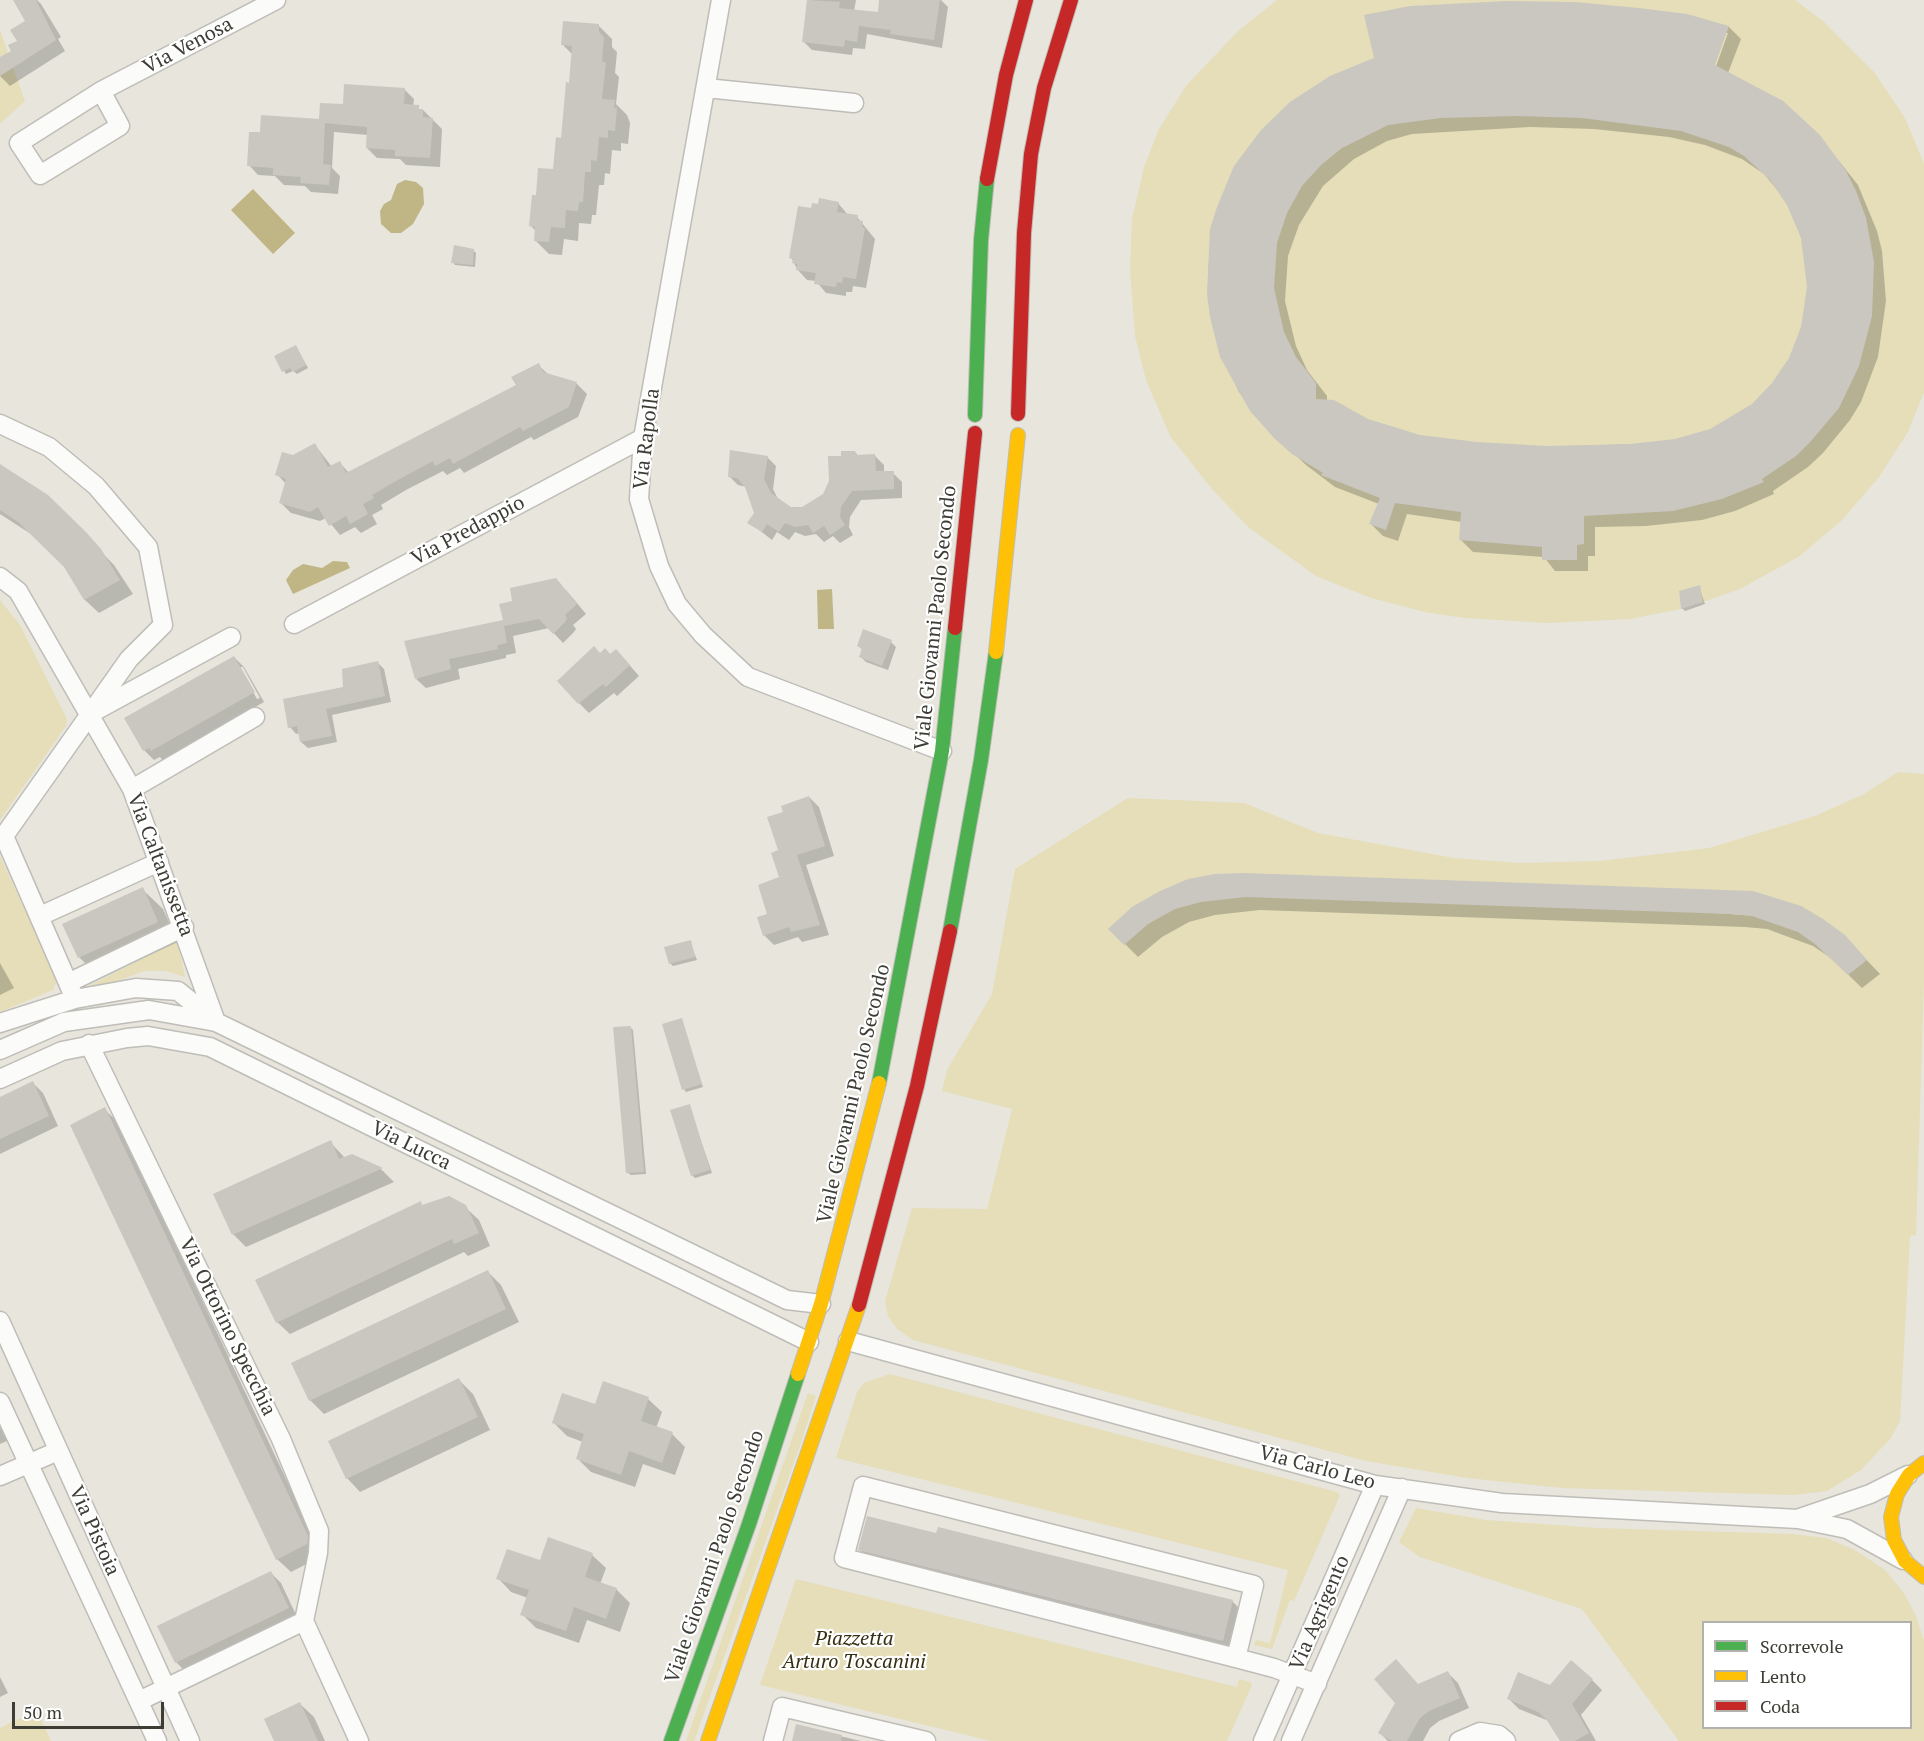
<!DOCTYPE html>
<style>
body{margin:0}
#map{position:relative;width:1924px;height:1741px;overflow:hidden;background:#e7e5dc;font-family:"PT Serif",serif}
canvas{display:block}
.legend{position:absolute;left:1702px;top:1621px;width:210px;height:108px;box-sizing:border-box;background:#fff;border:2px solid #b1b1ae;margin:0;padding:8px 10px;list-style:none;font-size:18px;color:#3d3c35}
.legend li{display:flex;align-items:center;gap:12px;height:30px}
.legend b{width:30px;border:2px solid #b1b1ae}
.scale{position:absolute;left:12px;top:1702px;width:152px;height:27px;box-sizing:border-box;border:3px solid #3d3c35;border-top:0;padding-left:8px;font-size:18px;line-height:21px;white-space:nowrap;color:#3d3c35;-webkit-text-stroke:4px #fff;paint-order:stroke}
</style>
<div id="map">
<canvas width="1924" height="1741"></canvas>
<ul class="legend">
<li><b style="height:8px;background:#4caf50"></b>Scorrevole</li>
<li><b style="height:8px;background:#ffc107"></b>Lento</li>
<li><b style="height:8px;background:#c62828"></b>Coda</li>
</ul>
<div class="scale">50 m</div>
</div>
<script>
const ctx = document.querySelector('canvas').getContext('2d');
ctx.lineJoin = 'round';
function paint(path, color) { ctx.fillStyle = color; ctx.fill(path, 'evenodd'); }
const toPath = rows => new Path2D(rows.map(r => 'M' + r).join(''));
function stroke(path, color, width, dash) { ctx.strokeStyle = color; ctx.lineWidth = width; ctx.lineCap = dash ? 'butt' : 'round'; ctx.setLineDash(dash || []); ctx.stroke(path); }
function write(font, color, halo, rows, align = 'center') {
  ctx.font = font + ' "PT Serif",serif'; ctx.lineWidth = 4.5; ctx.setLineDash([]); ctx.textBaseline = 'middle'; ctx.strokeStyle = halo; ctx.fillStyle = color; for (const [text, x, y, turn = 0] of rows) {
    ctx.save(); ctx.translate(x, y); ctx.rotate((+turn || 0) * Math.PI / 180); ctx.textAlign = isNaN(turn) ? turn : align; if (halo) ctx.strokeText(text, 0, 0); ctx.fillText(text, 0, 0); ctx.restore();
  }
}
const green = toPath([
 [1277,0,1795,0,1824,22,1874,72,1905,118,1924,164,1924,392,1908,432,1879,477,1842,520,1800,556,1740,589,1703,602,1679,591,1681,609,1630,619,1549,623,1464,618,1425,612,1371,598,1316,576,1248,527,1212,489,1170,436,1146,380,1135,336,1130,270,1132,219,1144,167,1159,129,1186,86,1238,31],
 [0,30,25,101,0,124],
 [0,600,20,625,67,719,66,726,0,820],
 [1898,772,1924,774,1924,981,1916,1235,1910,1236,1900,1421,1890,1439,1861,1470,1827,1491,1793,1495,1562,1488,1467,1478,1366,1461,913,1340,897,1329,888,1316,885,1301,912,1208,987,1209,1012,1109,942,1091,947,1070,992,994,1015,869,1128,798,1244,803,1318,833,1454,858,1519,863,1599,861,1709,848,1815,816,1864,794],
 [0,856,57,980,53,990,0,1012],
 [175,942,178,943,185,977,166,971,144,971,86,993,83,989],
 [890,1374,1337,1492,1340,1495,1294,1601,1290,1600,1272,1649,1254,1645,1256,1640,1270,1643,1288,1570,836,1458,857,1392,864,1383],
 [808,1393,816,1396,801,1443,694,1741,686,1741],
 [1416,1508,1486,1520,1598,1528,1793,1534,1826,1538,1853,1549,1884,1569,1904,1593,1916,1616,1924,1641,1924,1741,1679,1741,1582,1609,1420,1557,1399,1542],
 [1910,1622,1910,1728,1704,1728,1704,1622],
 [796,1579,1237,1687,1239,1679,1250,1682,1252,1685,1227,1741,991,1741,760,1685],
 [37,1711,51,1741,0,1741,0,1728]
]);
const water = toPath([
 [405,180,416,182,423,188,424,204,413,224,401,233,391,233,381,224,380,211,384,204,391,200,397,184],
 [253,189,295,233,273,254,231,210],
 [333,561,347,562,350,568,293,594,286,580,293,570,303,564,322,568],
 [832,589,834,629,818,629,817,590]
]);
const shadow = toPath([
 [20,0,37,0,41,4,61,37,58,39,65,51,10,86,0,76,0,59,13,51,27,22],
 [810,0,856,0,854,11,879,14,881,0,941,0,948,7,942,48,867,34,865,49,853,48,852,55,812,50,804,42],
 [1670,14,1729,27,1741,39,1728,73,1819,136,1858,185,1877,231,1882,251,1886,301,1878,357,1861,402,1850,420,1823,453,1808,467,1773,491,1774,494,1735,511,1702,520,1646,526,1595,527,1595,556,1588,556,1588,571,1555,571,1544,557,1473,552,1461,540,1462,522,1407,514,1398,541,1383,536,1371,524,1379,504,1335,487,1306,465,1262,423,1239,392,1222,356,1211,317,1208,273,1212,229,1236,167],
 [1725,33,1728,33,1714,72,1711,71],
 [1530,127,1594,129,1669,137,1705,145,1742,159,1764,174,1789,204,1802,238,1809,287,1802,328,1790,359,1764,395,1739,416,1711,430,1664,443,1548,447,1477,444,1419,437,1367,420,1327,401,1327,396,1307,370,1296,346,1285,301,1288,256,1299,225,1323,186,1354,159,1387,141,1412,134],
 [599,26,612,39,612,47,617,52,615,73,619,77,616,104,627,115,630,123,628,144,621,143,621,151,612,150,610,174,605,173,604,185,599,185,596,215,592,215,591,224,579,223,578,241,564,239,562,255,549,254,535,240,536,231,531,226,537,197,554,171,562,139,573,55,562,44],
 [404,89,414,99,413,107,423,110,442,129,440,167,406,165,400,159,377,158,367,148,368,135,334,132,332,168,340,176,338,194,311,192,305,186,284,185,275,176,258,175,249,165,261,134,321,120,345,106],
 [838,203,848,215,857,217,875,239,866,288,853,286,852,292,846,292,846,296,826,293,816,281,807,280,797,269,791,257,813,210],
 [473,250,476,253,475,267,455,265,453,262],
 [298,350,308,368,297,374,293,371,286,374,276,357],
 [538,365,549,375,577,384,587,394,578,417,534,440,531,437,464,473,460,468,447,475,443,471,406,490,381,505,383,509,372,515,377,524,361,533,355,527,340,535,326,518,320,521,291,513,281,503,286,484,277,474,293,457,315,445,332,467,340,463,349,473,518,385],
 [855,452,859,457,875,456,884,465,884,473,893,473,902,482,902,498,861,500,850,517,849,527,853,535,840,543,833,536,824,542,816,534,805,536,795,532,789,540,777,532,772,540,749,522,755,513,747,487,738,485,729,476,767,457,776,466,773,489,778,499,790,508,803,509,824,495,843,458],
 [0,466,47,497,114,565,133,594,99,613,85,600,66,567,34,536,0,514],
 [1699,587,1705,604,1685,611,1682,608],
 [566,590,586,614,573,625,576,629,574,632,563,643,549,628,513,636,516,653,506,655,506,658,458,669,460,679,426,688,416,679,504,621],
 [891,642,896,647,888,670,866,662,861,657,863,650,858,646],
 [600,655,626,661,639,676,617,696,614,693,589,713,579,703],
 [234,657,244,667,264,702,162,760,160,757,154,760,144,750],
 [239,667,243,667,260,698,257,699],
 [378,663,384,669,391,702,332,715,337,742,308,748,301,742,300,733,296,734,290,727],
 [809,797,819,807,834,856,806,865,829,935,802,942,798,937,774,945,764,935,781,878,780,851,784,813],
 [1215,875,1823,921,1858,951,1880,974,1862,988,1831,958,1813,946,1767,929,1745,927,1260,910,1215,915,1189,922,1162,937,1138,957,1110,929],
 [142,889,163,909,178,942,100,978,79,957],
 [690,942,697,960,673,966,670,963],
 [0,963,14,988,0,995],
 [681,1020,703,1087,686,1092,684,1089],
 [630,1027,633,1030,646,1174,631,1175,628,1173],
 [33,1083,43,1093,58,1126,0,1154,0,1099],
 [689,1106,712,1173,695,1178,692,1175],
 [104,1109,118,1122,320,1551,320,1557,291,1572,277,1559],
 [330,1142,345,1158,351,1155,382,1170,394,1182,246,1247,233,1234],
 [423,1206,465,1207,479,1220,490,1246,468,1256,464,1252,290,1334,277,1322],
 [488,1272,501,1285,519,1322,324,1414,310,1400],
 [459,1380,473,1394,490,1430,360,1492,347,1478],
 [648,1399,662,1412,656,1428,672,1434,685,1447,675,1475,643,1464,635,1487,591,1472,577,1458,583,1442,567,1436,553,1422,596,1406],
 [0,1427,7,1441,0,1444],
 [859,1549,1232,1601,1253,1622,1243,1660,880,1570],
 [592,1555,606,1568,600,1584,616,1589,630,1603,620,1632,587,1620,579,1643,536,1628,522,1614,528,1598,511,1592,498,1578,541,1562],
 [271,1573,281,1583,298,1619,186,1672,176,1662],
 [1448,1673,1458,1683,1469,1708,1439,1721,1430,1728,1423,1741,1388,1741,1380,1733,1397,1703,1418,1686],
 [0,1677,8,1693,0,1697],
 [1592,1680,1602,1690,1581,1715,1596,1741,1561,1741,1549,1721,1519,1709,1509,1699,1550,1687],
 [300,1704,314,1717,325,1741,276,1741],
 [797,1726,861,1741,794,1741]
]);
const building = toPath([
 [13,0,36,0,56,40,0,76,0,57,11,51,8,45,17,41,10,30,25,21],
 [807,0,840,2,839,8,878,12,879,0,940,0,934,40,890,34,891,30,859,26,857,42,845,40,844,47,802,42],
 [1507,1,1575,2,1639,8,1687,14,1729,26,1715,65,1783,101,1820,135,1846,171,1856,191,1866,218,1874,262,1872,316,1859,366,1839,408,1811,441,1796,456,1762,479,1764,482,1722,499,1673,511,1584,516,1584,544,1577,545,1577,560,1542,560,1542,547,1459,540,1461,512,1395,503,1386,530,1369,524,1380,498,1321,475,1323,473,1292,454,1275,439,1250,411,1220,357,1210,317,1207,294,1210,229,1217,207,1234,166,1261,130,1290,102,1330,76,1374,58,1364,15,1410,6],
 [1518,116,1582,118,1681,131,1729,147,1744,156,1770,180,1787,205,1801,238,1807,287,1801,327,1789,358,1772,383,1752,404,1710,429,1675,439,1630,444,1548,446,1477,442,1420,435,1368,419,1334,400,1316,399,1316,383,1296,357,1284,332,1274,288,1277,243,1287,213,1302,186,1321,165,1342,148,1388,125,1441,118],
 [563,21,599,24,599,32,604,37,602,62,606,62,602,99,615,100,614,108,617,108,615,131,608,130,608,138,599,137,597,161,591,160,591,172,585,172,583,202,579,202,578,211,566,210,565,228,551,227,549,242,534,241,535,227,529,226,532,195,536,195,538,168,553,169,556,137,561,138,566,82,569,83,572,46,561,45],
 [344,84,405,88,404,104,419,105,419,109,423,109,423,117,433,118,430,158,395,156,395,150,366,148,367,127,325,123,323,164,331,165,329,185,300,183,301,177,273,175,273,168,247,166,249,132,260,132,261,115,319,119,320,103,343,104],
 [819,198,839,202,837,212,858,215,857,220,863,221,862,227,865,228,856,279,843,277,842,283,837,282,836,287,814,284,816,273,796,270,797,264,792,263,793,259,789,258,798,206,811,208,812,203,818,204],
 [454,245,474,249,473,265,451,263],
 [296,345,306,365,293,372,290,368,282,372,274,356],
 [539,363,543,372,577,382,569,407,523,431,520,427,453,464,450,458,435,466,433,461,396,481,372,495,374,498,363,504,368,514,350,524,346,516,329,526,318,507,310,512,279,503,286,479,275,475,282,452,293,455,315,443,328,467,340,461,346,473,516,385,511,377],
 [730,450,768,456,764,479,771,493,791,507,802,507,823,494,829,481,828,456,841,456,841,451,855,451,856,455,875,454,876,471,894,471,894,489,852,491,841,507,840,517,845,525,830,535,824,526,813,533,808,525,795,527,785,523,779,532,767,524,762,532,747,523,754,513,745,487,737,478,728,477],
 [0,464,48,495,86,532,101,549,120,580,84,600,64,567,18,522,0,510],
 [556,578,577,604,565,615,567,618,565,622,553,634,539,619,504,626,507,643,497,645,498,649,449,659,451,669,415,679,404,641,503,620,499,604,512,601,510,588],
 [1700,585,1703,602,1681,609,1679,591],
 [863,629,892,640,882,666,859,657,862,648,857,646],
 [594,646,600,653,605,648,610,654,616,649,630,665,606,687,603,684,578,704,557,681],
 [234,656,255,692,151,751,149,748,143,751,124,718],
 [378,661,385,696,326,709,332,736,300,742,297,726,288,728,283,699,343,687,342,669],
 [809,796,825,846,797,855,820,925,791,932,789,927,763,936,757,917,767,914,758,885,779,877,771,853,778,850,767,817,783,812,781,806],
 [1244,873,1753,891,1801,906,1823,919,1845,935,1867,960,1848,975,1815,944,1798,932,1752,916,1730,914,1246,897,1201,902,1175,909,1148,924,1124,945,1108,929,1132,907,1160,891,1188,879,1215,874],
 [143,887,158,922,78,958,62,924],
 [691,940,695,957,669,964,664,947],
 [682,1018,702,1084,682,1090,662,1024],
 [631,1026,644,1172,626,1173,613,1027],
 [33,1081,49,1116,0,1139,0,1097],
 [690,1104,710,1170,691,1176,670,1110],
 [105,1107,308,1536,307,1544,276,1560,70,1125],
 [331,1140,339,1159,352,1154,383,1168,232,1235,213,1194],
 [449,1196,466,1205,479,1233,454,1244,452,1239,276,1323,255,1280,421,1201,422,1205],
 [488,1270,506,1309,309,1401,291,1363],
 [459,1378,478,1417,346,1479,328,1441],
 [603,1381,649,1397,641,1421,673,1432,662,1463,629,1451,621,1475,576,1459,584,1434,552,1423,562,1393,595,1404],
 [867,1516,936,1533,938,1527,1233,1600,1223,1641,858,1550],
 [548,1537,593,1553,585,1577,617,1588,606,1619,574,1607,566,1631,520,1615,529,1590,496,1579,507,1549,540,1560],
 [271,1571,289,1608,175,1663,157,1626],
 [1396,1659,1418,1684,1448,1671,1460,1698,1429,1711,1420,1718,1407,1741,1392,1741,1378,1733,1395,1703,1374,1679],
 [1571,1660,1593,1679,1572,1704,1589,1733,1575,1741,1560,1741,1546,1719,1538,1712,1507,1699,1518,1672,1550,1685],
 [300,1702,318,1741,274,1741,264,1719],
 [796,1724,842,1735,841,1741,792,1741]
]);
const street = toPath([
 [721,0,643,438,639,499,659,566,677,604,703,635,748,677,942,751],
 [706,88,854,103],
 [101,91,120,126,40,175,19,143,101,91,276,0],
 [0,424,49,447,96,486,148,547,163,625,129,659,4,836,75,999],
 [0,577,18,591,132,789,216,1022],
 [294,624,643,438],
 [93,712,231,637],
 [132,789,255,717],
 [40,916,159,862],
 [68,983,184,927],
 [0,1023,75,999,136,988,178,991,215,1021],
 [89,1044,281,1439,319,1531,318,1553,304,1621],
 [0,1050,64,1022,149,1010,216,1022,787,1300,821,1304],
 [0,1079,62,1051,127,1038,148,1036,210,1047,809,1342],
 [0,1321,190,1741],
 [848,1341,1375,1485,1502,1503,1798,1519,1847,1529,1903,1560],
 [0,1402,157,1741],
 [0,1476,58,1451],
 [1800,1518,1870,1494,1908,1475],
 [1236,1658,1254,1585,863,1486,844,1558,1236,1658,1274,1668,1317,1684],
 [139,1701,304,1621,359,1741],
 [773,1741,782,1707,926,1741],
 [1263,1741,1375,1485],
 [1291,1741,1402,1488],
 [1459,1741,1480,1732,1499,1735,1506,1741]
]);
const fast = toPath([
 [975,415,981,240,987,179],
 [950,931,981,760,996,652],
 [879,1083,942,751,955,628],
 [671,1741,749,1524,798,1374]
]);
const slow = toPath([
 [996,652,1018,435],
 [798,1374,821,1304,879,1083],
 [1924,1463,1909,1475,1897,1494,1891,1517,1894,1540,1905,1561,1924,1577],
 [708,1741,859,1305]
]);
const jam = toPath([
 [987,179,1006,75,1026,0],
 [1018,414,1024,233,1031,154,1044,88,1071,0],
 [955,628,975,433],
 [859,1305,917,1086,950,931]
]);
const streetNames = [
 ["Via Venosa",188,46,-28],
 ["Via Rapolla",647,439,-83],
 ["Via Predappio",468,531,-28],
 ["Viale Giovanni Paolo Secondo",936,618,-84],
 ["Via Caltanissetta",160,865,69],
 ["Viale Giovanni Paolo Secondo",854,1094,-77],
 ["Via Lucca",411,1146,26],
 ["Via Ottorino Specchia",227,1327,64],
 ["Via Carlo Leo",1317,1468,15],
 ["Via Pistoia",94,1531,66],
 ["Viale Giovanni Paolo Secondo",715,1557,-71],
 ["Via Agrigento",1320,1613,-67]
];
const parkNames = [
 ["Piazzetta",854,1639],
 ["Arturo Toscanini",854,1662]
];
paint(green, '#e5deb9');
paint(water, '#c0b685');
paint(shadow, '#0003');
paint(building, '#c9c7c0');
stroke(street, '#bfbdb7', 21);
stroke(fast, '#bfbdb7', 16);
stroke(slow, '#bfbdb7', 16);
stroke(jam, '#bfbdb7', 16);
stroke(street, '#fbfbfa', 18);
stroke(fast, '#4caf50', 14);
stroke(slow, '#ffc107', 14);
stroke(jam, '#c62828', 14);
write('20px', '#3d3c35', '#fff', streetNames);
write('italic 20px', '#352f11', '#fff', parkNames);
</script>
